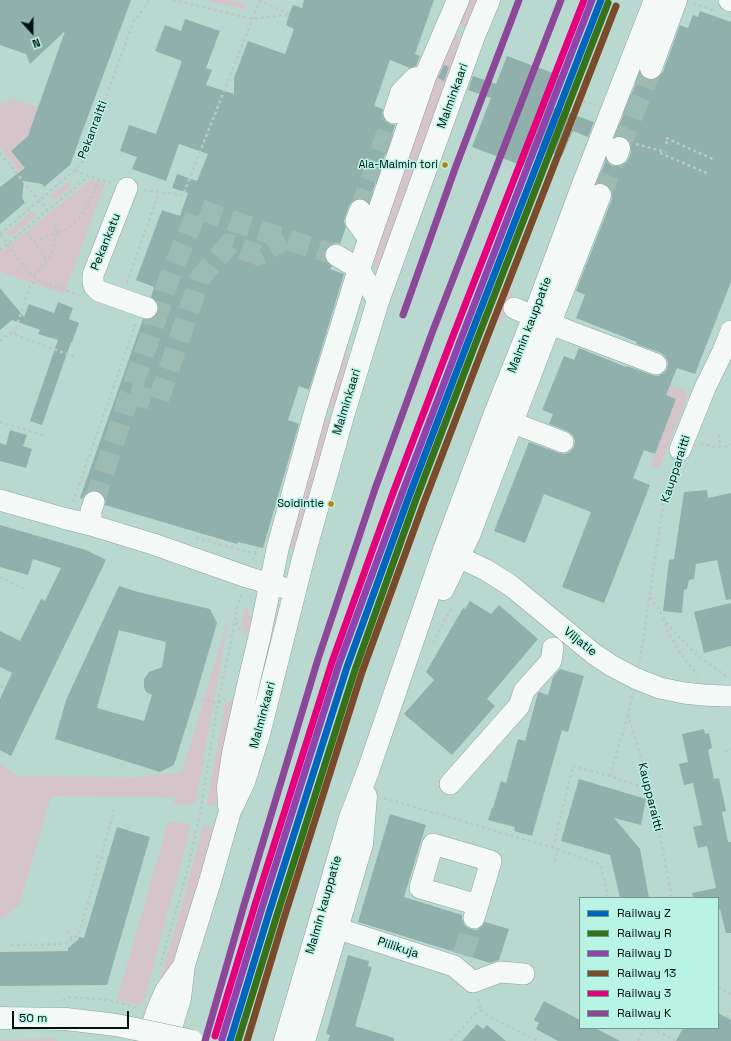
<!DOCTYPE html>
<style>
body{margin:0}
#map{position:relative;width:731px;height:1041px;overflow:hidden;background:#b9d9d0;font-family:"Space Grotesk",sans-serif}
canvas{display:block}
.legend{position:absolute;left:579px;top:897px;width:140px;height:132px;box-sizing:border-box;background:#b9f3e3;border:1px solid #6f998d;margin:0;padding:5px 7px;list-style:none;font-size:12px;color:#00120d}
.legend li{display:flex;align-items:center;gap:8px;height:20px}
.legend b{width:20px;border:1px solid #6f998d}
.north{position:absolute;left:12px;top:12px;width:40px;height:40px;-webkit-text-stroke:3px #b9f3e3;paint-order:stroke;rotate:159deg;font-size:11px;font-weight:700;line-height:16px;text-align:center;color:#00120d}
.north::after{content:'';display:block;margin:auto;width:14px;height:18px;background:#00120d;clip-path:polygon(50% 0,100% 100%,50% 72%,0 100%)}
.scale{position:absolute;left:12px;top:1011px;width:117px;height:18px;box-sizing:border-box;border:2px solid #00120d;border-top:0;padding-left:5px;font-size:12px;line-height:14px;white-space:nowrap;color:#00120d;-webkit-text-stroke:3px #b9f3e3;paint-order:stroke}
</style>
<div id="map">
<canvas width="731" height="1041"></canvas>
<ul class="legend">
<li><b style="height:5px;background:#0065bd"></b>Railway Z</li>
<li><b style="height:5px;background:#357219"></b>Railway R</li>
<li><b style="height:5px;background:#8e44ad"></b>Railway D</li>
<li><b style="height:5px;background:#7a4b2a"></b>Railway 13</li>
<li><b style="height:5px;background:#e5007d"></b>Railway 3</li>
<li><b style="height:5px;background:#8c4799"></b>Railway K</li>
</ul>
<div class="north">N</div>
<div class="scale">50 m</div>
</div>
<script>
const ctx = document.querySelector('canvas').getContext('2d');
ctx.lineJoin = 'round';
function paint(path, color) { ctx.fillStyle = color; ctx.fill(path, 'evenodd'); }
const toPath = rows => new Path2D(rows.map(r => 'M' + r).join(''));
function stroke(path, color, width, dash) { ctx.strokeStyle = color; ctx.lineWidth = width; ctx.lineCap = dash ? 'butt' : 'round'; ctx.setLineDash(dash || []); ctx.stroke(path); }
function write(font, color, halo, rows, align = 'center') {
  ctx.font = font + ' "Space Grotesk",sans-serif'; ctx.lineWidth = 3; ctx.setLineDash([]); ctx.textBaseline = 'middle'; ctx.strokeStyle = halo; ctx.fillStyle = color; for (const [text, x, y, turn = 0] of rows) {
    ctx.save(); ctx.translate(x, y); ctx.rotate((+turn || 0) * Math.PI / 180); ctx.textAlign = isNaN(turn) ? turn : align; if (halo) ctx.strokeText(text, 0, 0); ctx.fillText(text, 0, 0); ctx.restore();
  }
}
const green = toPath([
 [205,0,227,0,246,4,245,9],
 [467,0,478,0,467,27,457,24],
 [454,33,464,37,404,198,379,269,377,270,373,264,372,260,424,111],
 [10,98,39,107,25,143,18,144,11,151,25,168,20,172,0,148,0,102,7,104],
 [90,180,105,184,64,294,3,273,0,269,0,253],
 [68,182,72,187,54,201,50,196],
 [32,211,36,216,10,238,6,233],
 [502,287,513,291,501,322,490,318],
 [348,342,345,376,335,409,326,407],
 [670,385,685,390,687,392,688,396,659,468,650,465,655,454,676,399,666,395],
 [322,418,332,419,296,549,284,547],
 [246,605,251,618,251,635,247,636,241,626],
 [229,616,198,791,196,799,194,803,189,805,173,804,175,797,51,796,19,906,0,920,0,764,18,776,137,777,182,772],
 [238,699,221,801,217,804,210,806,207,804,225,703],
 [168,822,189,824,191,825,145,998,140,1005,117,1000],
 [208,825,211,827,214,835,179,950,167,978,160,978,174,933,203,826],
 [56,1038,57,1041,0,1041,0,1040]
]);
const building = toPath([
 [0,0,131,0,70,165,44,187,42,184,24,181,22,198,25,203,0,224,0,187,25,168,11,151,28,136,65,31,30,64,26,54,0,45],
 [304,0,434,0,415,54,420,56,416,66,410,68,390,60,374,106,383,109,382,116,385,121,390,124,395,125,369,202,364,199,358,198,352,201,349,206,345,217,344,222,346,227,340,244,336,243,331,244,326,249,324,255,326,261,332,266,330,269,344,274,309,390,299,386,288,420,299,424,263,548,238,542,237,544,105,505,106,499,103,494,97,491,91,490,86,493,82,499,80,498,143,319,149,320,154,317,158,312,159,305,156,301,151,297,154,287,136,280,162,210,180,216,188,193,172,188,177,174,197,181,208,154,179,144,166,181,132,169,137,157,120,151,129,125,156,134,182,61,155,51,165,25,181,31,185,19,220,31,206,68,212,70,206,85,234,94,234,78,248,41,285,54,294,29,286,25,289,15,293,5,302,8],
 [700,11,731,22,731,282,695,374,677,368,666,395,676,399,655,454,644,450,633,478,650,485,604,603,562,587,591,512,544,494,525,543,494,531,529,442,559,453,565,454,570,452,574,447,575,440,572,434,567,431,549,424,553,414,542,410,564,356,574,360,579,348,626,367,627,366,652,375,658,376,664,373,667,369,668,362,665,356,661,353,636,344,637,342,576,318,585,295,576,291,612,199,612,193,609,187,604,183,597,183,606,160,608,163,613,166,620,166,626,163,629,158,631,152,631,145,628,139,623,136,615,136,640,73,642,76,647,80,654,80,659,77,663,72,680,25,688,28,693,15,698,17],
 [507,56,561,76,550,106,594,122,588,137,573,131,562,156,534,147,526,167,472,147,491,98,468,90,473,76,496,84],
 [444,65,449,67,444,81,438,78],
 [0,288,24,317,29,304,54,313,58,302,73,308,69,319,79,323,72,342,71,342,42,425,30,421,58,340,38,334,40,330,12,320,0,330],
 [10,430,27,435,23,446,32,449,26,468,0,461,0,443,6,445],
 [707,490,708,498,731,493,731,599,726,600,717,560,696,564,694,579,689,580,687,589,684,590,682,613,663,611,669,560,674,559,684,492],
 [0,525,86,550,106,560,11,756,0,750,0,699,12,673,0,667,0,631,20,641,41,599,45,601,61,568,33,559,28,575,0,567],
 [119,586,138,592,210,609,217,623,195,698,174,765,160,772,55,739,66,700],
 [119,630,166,642,162,667,149,672,144,679,144,687,146,692,152,695,144,721,97,708],
 [470,601,491,614,499,605,538,639,487,699,495,706,452,755,404,714,434,680,426,672,463,608,465,609],
 [731,603,731,646,704,653,694,612],
 [560,669,584,676,568,732,562,730,532,836,514,831,515,827,488,820,492,808,493,808,501,781,506,783,518,739,525,741,538,693,539,692,548,695,553,677],
 [704,729,705,734,709,733,712,748,708,750,714,779,719,778,726,811,722,812,728,842,731,842,731,933,726,933,720,909,718,910,718,898,693,898,692,893,716,888,707,846,698,848,693,827,702,825,693,783,684,785,679,764,688,762,682,734],
 [579,779,646,799,641,825,614,818,640,849,649,898,620,898,610,855,561,841],
 [390,814,426,825,404,897,462,915,462,921,465,926,470,929,477,930,482,926,485,922,509,929,499,960,490,963,358,922],
 [117,827,150,837,107,985,0,986,0,952,68,951,68,948,78,940,79,937,84,938],
 [348,955,369,961,368,966,372,967,355,1026,394,1038,394,1041,328,1041,330,1035,326,1034],
 [544,1001,580,1020,580,1028,595,1028,620,1041,558,1041,536,1029,539,1023,534,1020],
 [718,1013,731,1020,731,1041,676,1041,683,1028,718,1028],
 [477,1024,483,1029,487,1025,506,1041,462,1041]
]);
const minorTunnel = toPath([
 [360,210,394,113],
 [155,322,168,281,198,209,285,239,336,255],
 [130,394,158,401,200,278,229,244,258,255,285,239],
 [94,502,130,394,155,322,152,313,150,310],
 [463,955,474,918]
]);
const majorTunnel = toPath([
 [619,148,651,68],
 [600,195,617,154]
]);
const path = toPath([
 [173,0,252,19,289,15],
 [259,0,289,14],
 [693,3,715,11],
 [666,138,715,160],
 [665,142,671,144],
 [636,144,666,152],
 [565,145,582,101,595,105],
 [0,153,48,211],
 [660,153,709,174],
 [75,170,89,176,111,183],
 [144,190,183,195,260,0],
 [56,223,57,233,65,230,79,219,94,192,99,179],
 [26,232,34,241,57,233,51,255,34,277],
 [0,234,75,170,83,161,134,20,140,14,149,0],
 [0,235,8,244,8,247,31,274,37,280,45,283,79,295],
 [34,241,40,252,47,260],
 [0,250,89,176],
 [127,283,159,192],
 [14,334,30,286,37,280],
 [0,341,10,333,75,357],
 [0,422,46,436],
 [719,434,720,446],
 [701,443,714,447,728,446,731,444],
 [73,502,136,323],
 [196,538,256,554],
 [253,560,257,547],
 [0,577,27,590],
 [650,597,672,630,698,656,726,676],
 [663,618,668,632,683,657,698,675],
 [236,622,241,631],
 [433,643,453,605],
 [640,660,665,492,674,467],
 [0,686,5,688],
 [632,696,628,715,651,790,672,898],
 [195,698,218,703,225,699],
 [725,752,731,749],
 [610,776,628,715],
 [384,798,557,849,601,865,608,898],
 [553,848,573,766,610,776,650,790],
 [95,856,107,859],
 [555,862,557,849],
 [67,931,75,943],
 [11,945,66,944,79,934,114,810],
 [160,966,186,876,200,814,218,703,235,621,237,606,242,593],
 [718,987,731,994],
 [478,999,481,1010],
 [63,1000,68,997,108,1000,139,1008],
 [481,1010,490,1017,538,1041],
 [727,1018,731,1010],
 [652,1028,676,1041],
 [450,1041,475,1014,481,1010],
 [638,1041,645,1028]
]);
const minor = toPath([
 [729,0,731,1],
 [394,113,401,92,415,78,425,77],
 [127,188,93,275,93,282,94,286,99,291,147,308],
 [360,210,356,221,369,239],
 [336,255,359,269,378,301],
 [514,308,566,330,656,364],
 [495,416,563,442],
 [680,450,705,388,723,351,731,331],
 [0,500,63,518,91,525,153,544,247,577,295,591],
 [91,525,91,511,94,502],
 [444,550,486,570,510,585,594,654,612,666,637,679,660,688,684,693,703,695,725,696,731,696],
 [450,784,519,706,524,691,551,661,553,648],
 [474,918,478,905,491,861,433,844,420,888,478,905],
 [321,925,348,932,454,966,473,982,500,972,524,974]
]);
const major = toPath([
 [651,68,676,0],
 [617,154,619,148],
 [443,589,469,535,550,323,600,195],
 [229,806,228,787,233,753,248,685,259,639,278,547,316,409,359,269,425,77,458,0],
 [0,1018,66,1019],
 [147,1041,158,1009,166,991,181,970],
 [167,1041,180,998,184,965,211,878,230,811,244,782,259,734,304,555,343,416,378,301,474,36,489,0],
 [285,1041,350,818,368,771,444,550,494,416,534,316,582,187,655,0],
 [304,1041,362,844,366,796]
]);
const majorBridge = toPath([
 [66,1019,116,1025,155,1033,192,1041]
]);
const rail1 = toPath([
 [230,1041,269,913,347,667,408,499,466,347,601,0]
]);
const rail2 = toPath([
 [238,1041,277,915,355,670,415,502,473,350,608,3]
]);
const rail3 = toPath([
 [222,1039,261,911,339,664,401,496,459,344,592,0]
]);
const rail4 = toPath([
 [247,1041,284,918,362,672,423,505,481,353,616,6]
]);
const rail5 = toPath([
 [215,1036,254,908,332,662,393,493,451,341,584,0]
]);
const rail6 = toPath([
 [403,315,456,166,519,0],
 [205,1041,244,905,318,659,375,489,432,333,561,0]
]);
const markers = [
 [445,165,3.5,"#b98103"],
 [331,504,3.5,"#b98103"]
];
const busNames = [
 ["Ala-Malmin tori",438,165],
 ["Soidintie",324,504]
];
const streetNames = [
 ["Malminkaari",453,96,-70],
 ["Pekanraitti",93,130,-69],
 ["Pekankatu",106,242,-68],
 ["Malmin kauppatie",530,325,-69],
 ["Malminkaari",347,402,-73],
 ["Kaupparaitti",676,469,-72],
 ["Viljatie",580,642,38],
 ["Malminkaari",263,715,-75],
 ["Kaupparaitti",650,797,76],
 ["Malmin kauppatie",324,905,-74],
 ["Piilikuja",398,948,18]
];
paint(green, '#d6c4cb');
paint(building, '#90b0ac');
stroke(minorTunnel, '#9dbbb3', 21, [21, 10]);
stroke(majorTunnel, '#9dbbb3', 22, [22, 11]);
stroke(minor, '#8ca59e', 22);
stroke(major, '#8ca59e', 23);
stroke(path, '#bec7c4', 2.5, [3, 3]);
stroke(minor, '#f4f9f8', 21);
stroke(major, '#f4f9f8', 22);
stroke(majorBridge, '#8ca59e', 23, []);
stroke(majorBridge, '#f4f9f8', 22);
stroke(rail1, '#0065bd', 7);
stroke(rail2, '#357219', 7);
stroke(rail3, '#8e44ad', 7);
stroke(rail4, '#7a4b2a', 7);
stroke(rail5, '#e5007d', 7);
stroke(rail6, '#8c4799', 7);
for (const [x, y, r, color] of markers) { const dot = new Path2D(); dot.arc(x, y, r, 0, 2 * Math.PI); ctx.fillStyle = color; ctx.fill(dot); stroke(dot, '#b9f3e3', 1.5); }
write('11px', '#00120d', '#b9f3e3', busNames, 'right');
write('12px', '#00120d', '#b9f3e3', streetNames);
</script>
